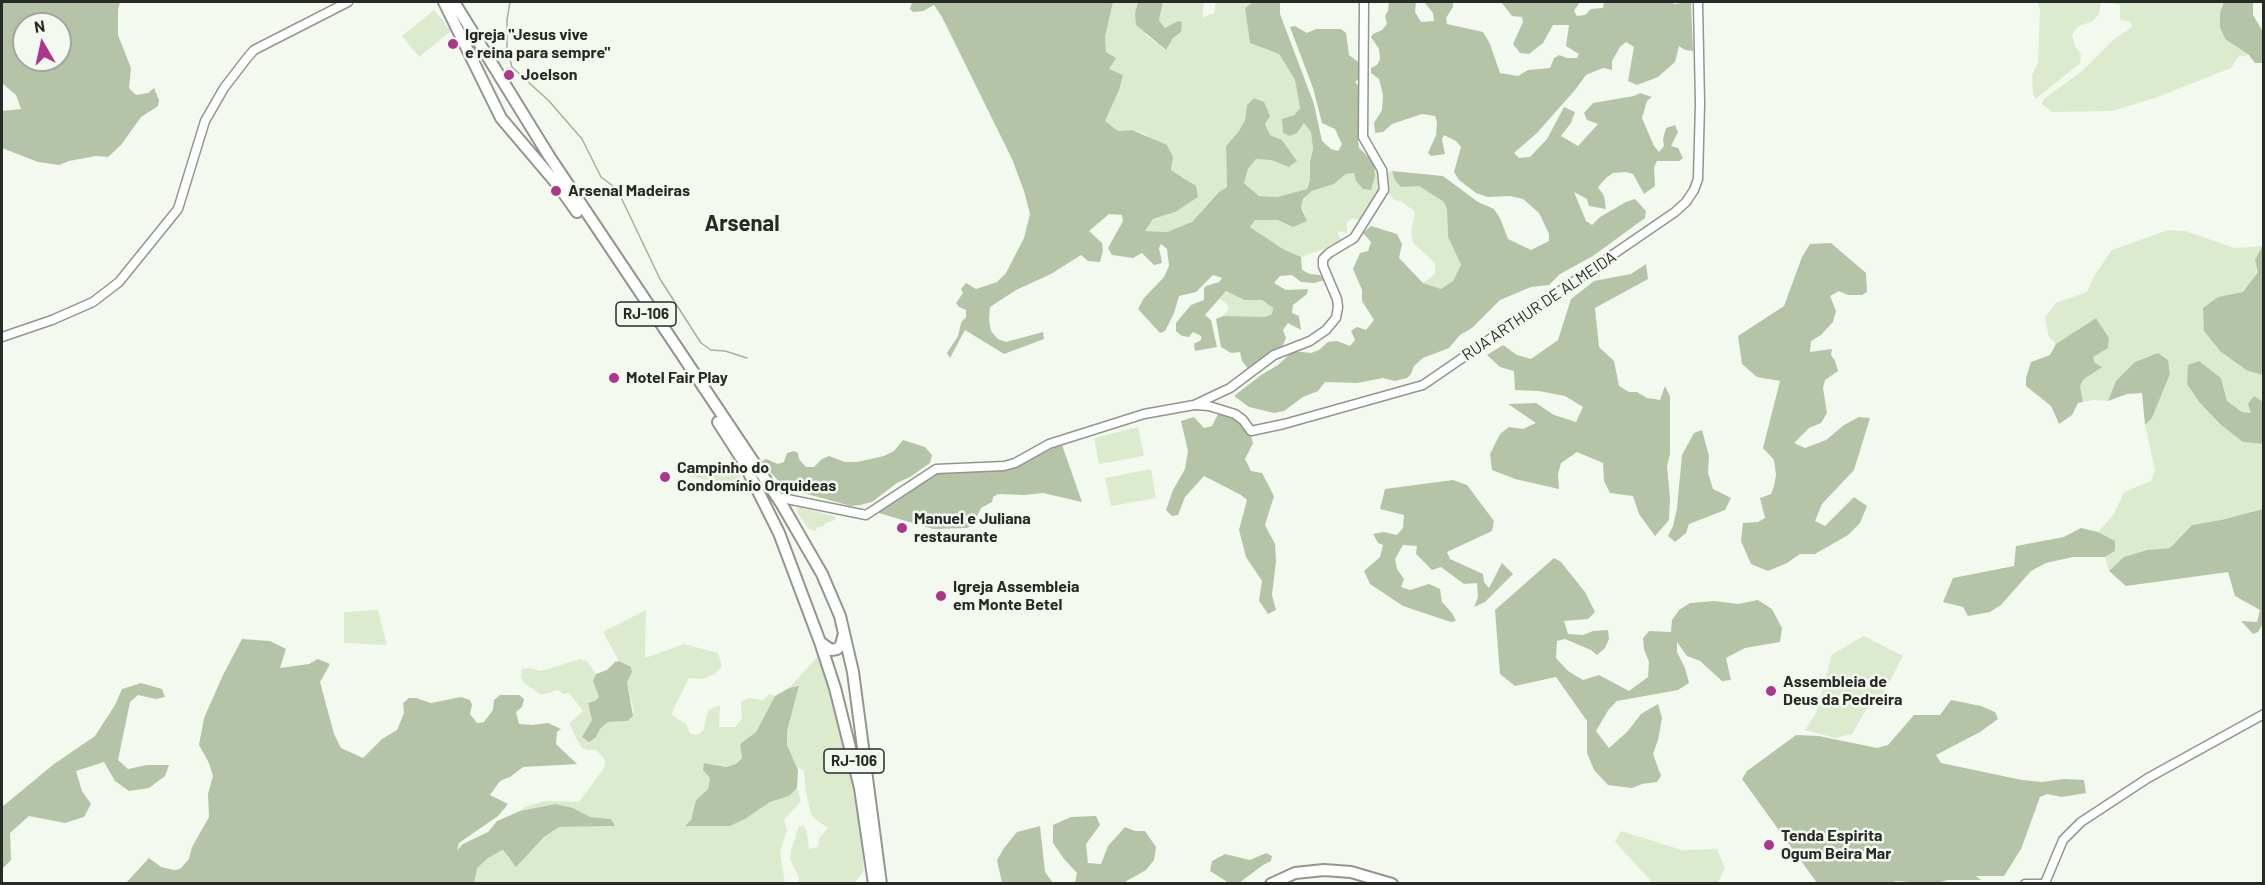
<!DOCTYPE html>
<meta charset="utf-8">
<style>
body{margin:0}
#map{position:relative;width:2265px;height:885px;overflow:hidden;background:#f4f9f0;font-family:Barlow,sans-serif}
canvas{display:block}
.frame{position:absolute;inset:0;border:3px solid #282a27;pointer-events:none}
.north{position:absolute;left:12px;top:12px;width:60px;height:60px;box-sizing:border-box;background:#f4f9f0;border:2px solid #a2a6a0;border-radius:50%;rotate:351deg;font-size:16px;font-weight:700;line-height:24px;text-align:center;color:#282a27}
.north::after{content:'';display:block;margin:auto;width:21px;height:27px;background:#ad368d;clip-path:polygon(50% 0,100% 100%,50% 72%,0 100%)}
</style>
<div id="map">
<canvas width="2265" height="885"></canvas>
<div class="frame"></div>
<div class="north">N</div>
</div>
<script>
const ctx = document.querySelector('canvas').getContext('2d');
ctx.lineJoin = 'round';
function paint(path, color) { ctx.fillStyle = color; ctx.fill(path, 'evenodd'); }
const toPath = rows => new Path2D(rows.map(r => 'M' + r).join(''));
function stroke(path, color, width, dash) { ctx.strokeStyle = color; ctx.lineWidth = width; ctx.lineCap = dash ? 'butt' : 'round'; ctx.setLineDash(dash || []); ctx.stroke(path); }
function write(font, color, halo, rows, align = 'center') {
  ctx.font = font + ' Barlow,sans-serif'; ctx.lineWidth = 5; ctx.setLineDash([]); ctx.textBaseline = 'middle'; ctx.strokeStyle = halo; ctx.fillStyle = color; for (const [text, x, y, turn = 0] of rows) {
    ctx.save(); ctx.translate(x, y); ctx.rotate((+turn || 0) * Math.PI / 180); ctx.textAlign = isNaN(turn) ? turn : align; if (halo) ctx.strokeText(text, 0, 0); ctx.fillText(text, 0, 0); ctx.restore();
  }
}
const green = toPath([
 [1113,2,1138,2,1135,13,1146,35,1165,50,1173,38,1181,32,1178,21,1166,28,1159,20,1163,2,1204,2,1202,18,1214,13,1216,2,1253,2,1245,8,1250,43,1279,54,1295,80,1300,108,1294,115,1290,136,1297,133,1304,123,1311,132,1313,149,1310,162,1310,180,1307,189,1277,197,1259,196,1244,183,1248,169,1256,159,1271,160,1289,167,1296,161,1282,140,1270,135,1265,124,1264,102,1254,98,1247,105,1245,120,1239,131,1226,146,1227,187,1219,192,1192,222,1167,232,1144,231,1153,219,1175,212,1186,179,1171,170,1173,157,1145,134,1132,130,1118,131,1104,121,1111,107,1109,69,1115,58,1106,52,1105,37],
 [2040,2,2224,2,2220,13,2220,27,2225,39,2249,55,2238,57,2231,68,2155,98,2112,111,2052,112,2042,104,2044,99,2082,71,2113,40,2132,27,2131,22,2120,20,2120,5,2101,2,2099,14,2093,21,2077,27,2072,35,2075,46,2081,54,2080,63,2036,99,2033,94,2032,75,2038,62,2040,10,2038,3],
 [434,10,451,31,419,57,402,36],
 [1374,162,1381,169,1382,182,1378,200,1360,220,1353,218,1347,222,1347,233,1337,231,1341,241,1338,244,1301,257,1283,249,1250,227,1254,220,1278,220,1305,214,1301,208,1303,200,1312,191,1334,184,1346,174,1355,173,1375,176],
 [1392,171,1395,180,1419,186,1444,202,1447,209,1448,237,1461,266,1453,281,1441,289,1423,283,1435,274,1435,263,1413,243,1411,232,1415,212,1401,201,1394,200,1388,193,1388,172],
 [2168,230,2185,231,2235,248,2261,246,2255,260,2258,271,2251,283,2243,293,2218,297,2248,371,2263,375,2263,402,2253,397,2251,413,2242,412,2227,401,2221,378,2199,361,2200,403,2221,425,2243,442,2263,444,2263,509,2221,520,2192,525,2170,548,2147,550,2125,557,2109,571,2105,557,2115,551,2115,542,2098,532,2114,514,2124,492,2151,481,2155,470,2145,425,2152,418,2170,374,2168,360,2158,353,2116,381,2108,401,2094,400,2083,402,2080,387,2084,379,2101,367,2095,363,2093,357,2108,348,2109,338,2096,318,2056,344,2049,338,2045,317,2056,303,2087,292,2094,276,2112,250],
 [1226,291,1244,300,1262,300,1273,308,1272,314,1265,317,1251,318,1223,316,1229,308,1225,302,1218,298],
 [1138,427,1144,456,1099,464,1094,438],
 [691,467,740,475,745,483,744,486,747,489,689,476],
 [1151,469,1156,498,1111,506,1105,478],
 [798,507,833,516,835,517,835,520,825,523,824,526,817,527,816,531,809,529,797,513],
 [378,610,387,645,344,643,344,612],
 [646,610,645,658,684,644,718,653,722,666,715,674,702,679,689,678,674,708,672,715,686,724,690,733,697,735,703,731,708,710,720,705,719,727,735,727,742,718,741,702,749,698,763,700,770,694,775,696,756,732,740,744,742,758,736,764,726,767,704,763,710,778,708,789,696,800,691,820,686,826,730,826,745,819,770,802,789,796,797,788,801,801,784,820,787,830,780,852,785,883,474,884,476,868,488,858,504,850,509,860,530,851,544,837,559,827,615,826,611,819,590,817,573,808,555,804,520,811,524,807,545,801,579,802,604,768,605,761,603,757,596,750,587,750,581,747,569,724,583,711,569,693,563,694,558,690,541,695,524,683,521,677,522,669,529,668,541,671,580,659,587,661,596,674,593,681,599,697,595,701,596,737,600,729,608,722,627,721,634,712,627,682,632,672,631,667,619,661,603,632],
 [1864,636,1903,656,1882,696,1867,708,1852,734,1835,738,1805,730,1816,713,1832,654],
 [819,655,844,742,859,816,864,871,854,883,798,883,799,878,790,859,791,850,799,826,804,826,807,832,809,849,818,847,819,838,828,828,816,820,811,814,806,793,804,771,797,767,787,745,787,731,799,687,789,688],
 [1621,831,1682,850,1717,849,1725,868,1718,883,1653,883,1615,842]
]);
const forest = toPath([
 [2,2,120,2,118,10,118,35,131,68,129,88,136,95,148,93,154,88,159,100,158,106,141,117,121,145,108,157,96,156,69,161,59,165,38,162,2,148,2,111,21,109,16,95,2,83],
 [24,24,60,24,60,60,24,60],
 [912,2,950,2,951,3,969,2,1113,2,1105,37,1106,52,1116,58,1109,69,1123,75,1119,90,1105,121,1118,131,1132,130,1167,145,1173,157,1171,170,1196,186,1198,197,1175,212,1153,219,1145,231,1167,232,1192,222,1219,192,1227,187,1226,146,1239,131,1245,120,1247,105,1254,98,1264,102,1270,116,1265,124,1270,135,1282,140,1297,161,1289,167,1271,160,1256,159,1248,169,1244,183,1259,196,1277,197,1307,189,1310,180,1310,162,1313,149,1311,132,1304,123,1297,133,1290,136,1283,133,1282,119,1294,115,1300,108,1295,80,1279,54,1250,43,1245,8,1253,2,1280,2,1280,14,1314,104,1322,141,1331,149,1338,151,1342,144,1340,140,1335,129,1322,123,1313,88,1290,27,1295,26,1307,33,1316,29,1341,29,1346,33,1349,55,1361,64,1364,75,1355,82,1360,88,1365,137,1358,140,1359,148,1374,162,1375,176,1371,190,1363,189,1356,181,1354,173,1346,174,1334,184,1312,191,1303,199,1301,208,1307,221,1293,227,1278,220,1255,220,1250,227,1283,249,1301,257,1302,270,1310,274,1320,275,1325,280,1314,283,1301,282,1292,275,1280,276,1274,283,1286,290,1308,289,1307,294,1293,305,1292,313,1299,316,1301,330,1288,323,1283,330,1286,338,1282,347,1258,367,1250,371,1242,361,1240,352,1231,353,1221,347,1216,319,1223,316,1265,317,1272,314,1273,308,1262,300,1244,300,1226,291,1205,315,1211,320,1217,347,1195,351,1194,344,1201,340,1201,336,1193,332,1189,337,1182,336,1176,331,1176,323,1191,305,1204,300,1204,288,1206,286,1219,282,1222,278,1213,275,1196,292,1179,296,1174,313,1165,331,1160,333,1138,309,1144,298,1164,277,1169,266,1167,249,1161,244,1159,248,1162,263,1154,265,1142,253,1133,258,1112,255,1108,248,1123,221,1122,215,1109,214,1089,231,1102,243,1103,251,1100,262,1088,261,1081,255,1051,274,1016,290,990,307,989,320,991,331,998,339,1006,342,1043,332,1044,339,1004,354,965,330,950,358,947,353,958,336,961,323,966,317,966,310,959,307,956,303,963,293,961,289,966,283,976,289,997,282,1006,273,1024,238,1030,214,1024,191,1012,159,942,17,934,5,923,11,913,12,910,9],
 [1138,2,1163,2,1159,20,1165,28,1178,21,1182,22,1181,32,1173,38,1166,50,1136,25,1135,13],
 [1389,2,1416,2,1415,12,1421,22,1434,21,1433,13,1424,2,1453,2,1453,7,1446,18,1447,24,1483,32,1490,44,1500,73,1518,76,1528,70,1550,68,1554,58,1559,55,1567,58,1577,58,1579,54,1566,46,1569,25,1553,25,1543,43,1529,54,1520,53,1513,44,1523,22,1522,17,1512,16,1501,2,1580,2,1574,11,1577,16,1585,15,1591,9,1603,8,1604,2,1673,2,1674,4,1691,2,1693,51,1685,50,1679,46,1675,62,1658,77,1637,85,1628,81,1634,47,1626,42,1620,47,1612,61,1612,70,1603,68,1586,75,1575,90,1537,133,1514,153,1519,158,1530,157,1547,139,1564,107,1575,112,1571,123,1561,136,1578,146,1598,124,1587,120,1584,113,1593,103,1634,96,1640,93,1652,97,1647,101,1642,118,1654,146,1659,152,1664,146,1663,139,1666,128,1675,125,1678,132,1671,146,1678,148,1683,158,1679,161,1657,161,1654,167,1655,186,1644,194,1633,174,1626,172,1613,173,1606,178,1598,187,1604,196,1606,209,1589,206,1587,199,1574,192,1586,221,1592,225,1600,217,1626,202,1635,199,1646,211,1645,218,1593,256,1560,274,1549,285,1531,287,1500,300,1472,328,1460,335,1449,348,1423,358,1414,366,1411,374,1407,378,1395,381,1383,378,1357,383,1325,382,1318,391,1303,397,1284,411,1274,413,1249,407,1234,396,1261,375,1278,365,1293,351,1311,353,1319,350,1328,342,1337,341,1350,346,1355,340,1351,331,1357,327,1366,330,1374,320,1362,301,1362,290,1353,269,1360,253,1368,251,1371,242,1363,233,1371,226,1397,234,1402,244,1399,258,1423,283,1441,289,1453,281,1461,265,1448,237,1447,209,1444,202,1419,186,1401,187,1395,180,1392,171,1443,176,1478,202,1494,209,1500,218,1508,239,1531,250,1549,241,1549,234,1539,213,1523,199,1510,196,1488,197,1476,193,1459,180,1454,172,1461,147,1456,141,1444,135,1442,139,1445,154,1431,156,1428,153,1436,135,1437,122,1435,116,1422,114,1392,124,1383,132,1375,133,1374,123,1382,110,1383,95,1379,79,1371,73,1371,68,1377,65,1380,59,1379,49,1371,37,1373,34,1382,30,1387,24,1385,16,1388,11],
 [2224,2,2253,2,2253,15,2263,32,2263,63,2255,63,2249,55,2225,39,2220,27,2220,13],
 [1831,243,1866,273,1867,292,1862,295,1848,295,1839,291,1830,296,1836,311,1833,322,1821,335,1811,341,1810,352,1832,349,1831,355,1835,361,1838,371,1825,380,1823,388,1827,413,1821,423,1809,428,1794,443,1805,448,1826,440,1844,425,1859,417,1870,418,1854,470,1822,504,1815,521,1825,526,1854,497,1867,506,1860,523,1848,535,1815,554,1800,554,1787,563,1768,571,1751,564,1741,541,1743,523,1758,522,1765,518,1760,498,1771,494,1774,486,1776,475,1774,460,1763,448,1780,381,1757,377,1742,364,1738,336,1784,306,1802,257,1810,244],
 [2263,244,2263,375,2248,371,2221,352,2204,331,2203,308,2218,297,2243,292,2258,272,2255,260],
 [1646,264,1648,279,1595,308,1599,347,1614,361,1619,386,1629,392,1637,392,1647,398,1660,400,1665,386,1670,396,1670,454,1667,466,1670,498,1669,520,1655,536,1639,514,1633,496,1610,493,1604,481,1603,463,1577,452,1561,463,1558,474,1559,489,1515,479,1492,470,1490,454,1500,434,1509,427,1523,429,1536,423,1508,404,1536,403,1554,415,1576,422,1583,407,1565,396,1539,391,1515,390,1514,371,1500,367,1487,355,1503,345,1517,355,1531,359,1558,340,1571,299,1594,281,1631,274],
 [2096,318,2109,338,2108,348,2093,357,2095,363,2102,367,2084,379,2080,386,2083,402,2078,403,2072,415,2059,424,2051,406,2026,386,2026,378,2031,362,2050,355,2056,344],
 [2158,353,2168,360,2170,374,2152,418,2145,425,2142,393,2127,394,2108,401,2116,381,2135,362],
 [2199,361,2221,378,2227,401,2242,412,2251,413,2248,404,2254,396,2263,402,2263,444,2243,442,2221,425,2200,403,2187,384,2188,365],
 [1222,411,1237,419,1251,436,1253,443,1245,459,1251,471,1262,473,1274,496,1265,525,1275,544,1276,561,1272,595,1276,610,1268,614,1259,601,1262,581,1246,557,1239,530,1247,500,1241,495,1204,476,1185,497,1178,515,1172,516,1166,510,1173,490,1185,469,1188,451,1181,421,1194,417,1204,428,1212,426,1219,412],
 [1702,430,1709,456,1708,473,1713,489,1731,498,1725,510,1689,524,1686,533,1675,542,1668,536,1673,526,1677,508,1682,455,1694,433],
 [903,440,925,447,932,455,930,463,910,477,897,483,872,502,860,505,851,506,785,488,761,462,766,459,778,464,784,462,787,453,794,451,798,453,799,459,806,467,814,467,822,459,829,456,845,462,857,462,884,456,894,451],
 [1062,445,1082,502,1043,493,1024,495,998,494,993,497,992,502,981,508,973,525,967,528,933,529,879,513,878,511,926,476,943,470,987,470,1034,456],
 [1453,480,1467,485,1494,521,1492,531,1447,552,1450,559,1483,574,1484,582,1489,588,1502,563,1513,574,1485,602,1474,607,1478,597,1477,583,1464,584,1441,567,1432,570,1416,554,1417,546,1403,545,1395,559,1397,569,1404,579,1401,587,1410,590,1429,584,1440,589,1442,602,1452,613,1456,621,1451,622,1403,606,1370,584,1364,571,1380,557,1383,545,1378,543,1373,534,1384,532,1397,535,1403,528,1404,515,1380,509,1385,489],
 [2263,509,2263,624,2258,632,2253,634,2241,621,2257,622,2260,610,2235,596,2228,572,2126,586,2109,571,2124,557,2147,550,2170,548,2192,525,2221,520],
 [2081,528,2098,532,2115,541,2115,551,2105,557,2073,557,2046,563,2031,571,2001,605,1990,612,1968,616,1963,607,1943,602,1953,578,2014,566,2016,546,2064,537],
 [1554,558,1561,562,1585,592,1595,612,1588,619,1564,621,1568,634,1583,635,1593,631,1608,630,1609,639,1605,648,1597,655,1591,650,1565,639,1557,641,1556,658,1568,671,1583,680,1599,675,1629,691,1648,677,1649,662,1644,649,1643,638,1649,631,1671,632,1672,620,1679,610,1690,603,1714,601,1738,604,1758,600,1772,609,1782,628,1780,642,1745,648,1726,658,1731,680,1722,681,1700,661,1687,656,1677,642,1677,652,1685,668,1689,683,1678,690,1617,701,1609,709,1596,731,1609,748,1627,732,1641,714,1658,704,1662,718,1658,740,1653,754,1661,776,1657,782,1642,784,1632,788,1608,785,1594,770,1587,753,1587,721,1556,677,1515,686,1500,674,1495,610],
 [242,639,270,641,286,649,280,668,309,664,318,659,330,664,320,682,334,734,341,748,363,758,382,739,397,730,404,713,403,703,409,698,416,698,431,703,461,697,470,700,472,705,470,714,477,723,484,722,493,710,494,700,500,695,519,695,524,699,522,707,516,712,519,724,533,725,548,723,561,729,557,732,556,744,577,764,523,767,510,777,500,781,490,795,508,804,498,816,459,843,457,850,463,844,488,832,497,821,520,811,555,804,573,808,590,817,611,819,615,826,559,827,544,837,516,867,503,850,488,858,477,868,474,883,126,883,149,858,161,867,174,870,180,869,189,859,192,847,209,817,208,794,213,776,209,763,199,745,204,718,223,675],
 [619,661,631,667,632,672,627,682,633,716,627,721,608,722,600,729,596,737,589,742,582,737,592,720,588,703,595,701,599,697,593,681,596,674,607,670,615,662],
 [141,683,162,689,165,697,156,699,138,695,130,702,118,760,128,769,147,765,169,765,165,776,149,788,129,791,115,781,104,762,76,771,82,791,91,804,84,817,65,823,29,816,10,833,11,860,2,869,2,807,54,764,95,736,115,705,122,689],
 [799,686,787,731,787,745,798,770,797,788,789,796,770,802,745,819,730,826,685,826,691,820,696,800,708,789,710,778,703,770,704,763,726,767,736,764,742,758,740,744,756,732,775,696,789,688],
 [1951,700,1981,706,1995,712,1998,719,1980,732,1936,755,1941,763,2022,780,2042,782,2064,779,2084,780,2086,793,2062,797,2047,794,2040,797,2021,849,2004,876,1976,876,1981,880,1947,880,1935,884,1897,881,1883,884,1817,883,1742,779,1747,771,1796,735,1819,736,1877,748,1888,745,1914,715,1940,715],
 [1096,816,1100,825,1086,844,1088,863,1101,864,1108,846,1125,827,1135,831,1145,831,1156,847,1154,860,1146,870,1123,883,1075,883,1077,873,1064,859,1053,843,1053,825,1071,817],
 [1040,826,1045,872,1053,883,1002,883,997,860,1004,848,1017,832],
 [1266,853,1272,856,1271,861,1263,865,1239,883,1229,883,1210,871,1212,861,1225,854,1250,860]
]);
const stream = toPath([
 [510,2,507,20,507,49,512,67,549,101,582,139,601,177,617,189,660,279,701,343,711,350,725,351,747,358]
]);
const secondary = toPath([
 [2,337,52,320,93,302,119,282,178,209,205,121,224,88,247,58,254,50,348,2],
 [1195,405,1209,406,1235,414,1243,420,1251,431,1284,424,1423,385,1675,212,1686,202,1694,190,1698,179,1700,104,1698,2],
 [777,497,866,515,936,469,1004,466,1015,463,1049,444,1144,414,1194,405,1230,388,1274,355,1310,341,1326,330,1336,318,1338,307,1337,299,1323,266,1323,259,1329,253,1354,238,1384,190,1382,170,1363,137,1364,2],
 [2045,883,2063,840,2081,822,2148,778,2264,714],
 [2025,884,2045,884]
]);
const highway = toPath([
 [444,2,501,118,557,184,577,212],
 [454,2,549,156,781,503,822,574,840,616,853,672,881,884],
 [718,422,743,461,779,533,820,642,835,688,860,788,874,884],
 [820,642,831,650,837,649,841,645,844,633],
 [1271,884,1295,873,1324,870,1351,872,1392,884]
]);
const markers = [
 [453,44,6,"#ad368d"],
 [509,75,6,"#ad368d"],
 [556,191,6,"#ad368d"],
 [614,378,6,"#ad368d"],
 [665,477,6,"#ad368d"],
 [902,528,6,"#ad368d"],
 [941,596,6,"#ad368d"],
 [1771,691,6,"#ad368d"],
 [1769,845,6,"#ad368d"]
];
const shields = [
 [646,314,60],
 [854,761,60]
];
const shieldNames = [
 ["RJ-106",646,314],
 ["RJ-106",854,761]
];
const poiNames = [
 ["Igreja \"Jesus vive",465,35],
 ["e reina para sempre\"",465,53],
 ["Joelson",521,75],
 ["Arsenal Madeiras",568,191],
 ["Motel Fair Play",626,378],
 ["Campinho do",677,468],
 ["Condomínio Orquideas",677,486],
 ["Manuel e Juliana",914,519],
 ["restaurante",914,537],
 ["Igreja Assembleia",953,587],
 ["em Monte Betel",953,605],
 ["Assembleia de",1783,682],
 ["Deus da Pedreira",1783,700],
 ["Tenda Espirita",1781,836],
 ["Ogum Beira Mar",1781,854]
];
const streetNames = [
 ["RUA ARTHUR DE ALMEIDA",1539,306,-34]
];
const districtNames = [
 ["Arsenal",742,224]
];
paint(green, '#dcebce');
paint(forest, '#b5c4a7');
stroke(stream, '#a3b296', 1.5);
stroke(secondary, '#92968e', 11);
stroke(highway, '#92968e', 14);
stroke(secondary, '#fff', 8);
stroke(highway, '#fff', 10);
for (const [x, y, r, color] of markers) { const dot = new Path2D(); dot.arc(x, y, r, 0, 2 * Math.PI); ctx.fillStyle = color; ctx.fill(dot); stroke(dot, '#f4f9f0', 2); }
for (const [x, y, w] of shields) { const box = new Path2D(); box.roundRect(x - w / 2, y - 12, w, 24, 4.5); ctx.fillStyle = '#f4f9f0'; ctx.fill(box); stroke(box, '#282a27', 1.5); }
write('bold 15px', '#282a27', null, shieldNames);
write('bold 16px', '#282a27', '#f4f9f0', poiNames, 'left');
write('16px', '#282a27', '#f4f9f0', streetNames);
write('bold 22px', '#282a27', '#f4f9f0', districtNames);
</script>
